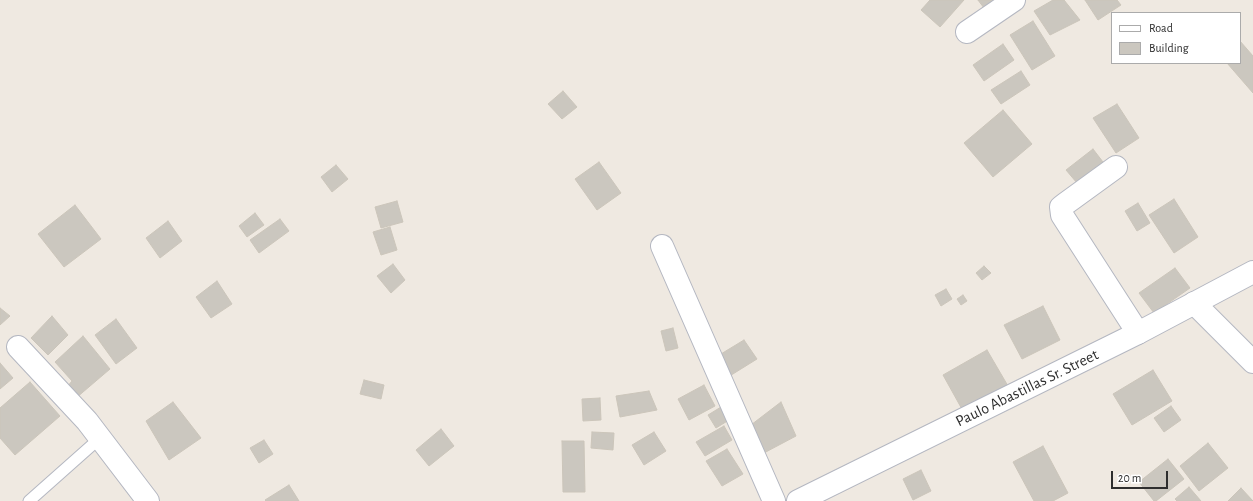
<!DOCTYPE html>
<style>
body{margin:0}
#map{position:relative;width:1253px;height:501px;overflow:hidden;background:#efe9e1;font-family:"Alegreya Sans",sans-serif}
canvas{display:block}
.legend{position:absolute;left:1111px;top:12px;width:130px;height:52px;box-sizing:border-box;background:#fff;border:1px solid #ababab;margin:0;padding:5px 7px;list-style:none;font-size:12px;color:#2e2e2e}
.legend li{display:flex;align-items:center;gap:8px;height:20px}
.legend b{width:20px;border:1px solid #ababab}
.scale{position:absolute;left:1111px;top:471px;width:57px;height:18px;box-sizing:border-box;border:2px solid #2e2e2e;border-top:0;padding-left:5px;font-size:12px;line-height:14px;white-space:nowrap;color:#2e2e2e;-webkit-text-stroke:3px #fff;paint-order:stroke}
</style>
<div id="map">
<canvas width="1253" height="501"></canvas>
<ul class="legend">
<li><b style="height:5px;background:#fff"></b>Road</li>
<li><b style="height:11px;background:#cbc7bf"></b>Building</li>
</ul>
<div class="scale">20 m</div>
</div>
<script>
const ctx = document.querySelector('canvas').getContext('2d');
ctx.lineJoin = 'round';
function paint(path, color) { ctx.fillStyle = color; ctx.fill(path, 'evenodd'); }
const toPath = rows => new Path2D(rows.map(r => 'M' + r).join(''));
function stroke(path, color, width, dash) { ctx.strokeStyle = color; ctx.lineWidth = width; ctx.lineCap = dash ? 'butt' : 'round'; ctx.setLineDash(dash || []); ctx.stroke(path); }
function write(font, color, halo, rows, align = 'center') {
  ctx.font = font + ' "Alegreya Sans",sans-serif'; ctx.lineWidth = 3; ctx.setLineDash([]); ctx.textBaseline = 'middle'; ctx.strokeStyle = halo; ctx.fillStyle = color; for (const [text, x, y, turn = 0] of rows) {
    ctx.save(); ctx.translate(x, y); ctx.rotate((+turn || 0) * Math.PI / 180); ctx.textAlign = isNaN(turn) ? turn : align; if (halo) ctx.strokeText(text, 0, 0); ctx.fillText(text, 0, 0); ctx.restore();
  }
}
const building = toPath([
 [930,0,964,0,940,27,921,10,930,0],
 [978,0,995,0,984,8,978,0],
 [1053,0,1064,0,1080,20,1050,35,1034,11,1053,0],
 [1085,0,1117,0,1121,5,1098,20,1085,0],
 [1033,21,1055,56,1032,70,1010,35,1033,21],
 [1240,41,1253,56,1253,93,1227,63,1240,63,1240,41],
 [1003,44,1014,60,984,81,973,65,1003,44],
 [1021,71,1030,85,1001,104,991,90,1021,71],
 [563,91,577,107,562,119,548,104,563,91],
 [1117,104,1139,138,1116,153,1093,118,1117,104],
 [1003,110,1032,144,993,177,964,143,1003,110],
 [1093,149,1103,162,1077,183,1066,170,1093,149],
 [599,162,621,193,597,210,575,179,599,162],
 [336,165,348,179,332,192,321,177,336,165],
 [1174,199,1198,237,1174,253,1149,215,1174,199],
 [397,201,403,222,381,228,375,207,397,201],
 [1138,203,1150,223,1137,231,1125,211,1138,203],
 [75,205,101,239,64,267,38,234,75,205],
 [255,213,264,225,247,237,239,226,255,213],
 [280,219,289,231,259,253,250,240,280,219],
 [168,221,182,241,160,258,146,238,168,221],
 [390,227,397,250,381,255,373,232,390,227],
 [393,264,405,280,391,293,377,276,393,264],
 [984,266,991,273,982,280,976,273,984,266],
 [1175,268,1190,288,1154,313,1139,293,1175,268],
 [217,281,232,304,211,318,196,297,217,281],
 [946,289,952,299,941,306,935,295,946,289],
 [963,295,967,301,961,305,957,299,963,295],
 [1043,306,1060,340,1022,359,1004,325,1043,306],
 [0,308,10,316,0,325,0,308],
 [52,316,68,335,48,355,31,338,52,316],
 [116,319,137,348,116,364,95,335,116,319],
 [673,328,678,348,666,351,661,331,673,328],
 [83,336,110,369,76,398,67,387,72,381,55,362,83,336],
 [744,340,757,359,728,377,716,357,744,340],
 [987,350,1008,386,963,411,943,375,987,350],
 [0,363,13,378,0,389,0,363],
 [1153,370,1172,401,1132,425,1113,394,1153,370],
 [364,380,384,385,381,399,360,394,364,380],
 [30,382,60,416,15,455,0,438,0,408,30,382],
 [704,385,715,406,689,420,678,399,704,385],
 [649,391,657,410,620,417,616,396,649,391],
 [600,398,601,420,583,421,582,399,600,398],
 [173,402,201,438,169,460,146,421,173,402],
 [781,402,796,436,762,454,747,428,781,402],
 [1171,406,1181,420,1164,432,1154,418,1171,406],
 [721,407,729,420,716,428,708,415,721,407],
 [724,426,732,440,705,456,696,442,724,426],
 [441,429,454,446,429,466,416,450,441,429],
 [592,432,614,433,613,450,591,448,592,432],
 [654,432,666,451,644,465,632,445,654,432],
 [264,440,273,454,259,463,250,448,264,440],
 [562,441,584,441,585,492,563,492,562,441],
 [1208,443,1228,468,1199,491,1180,466,1208,443],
 [1043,446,1068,493,1053,501,1034,501,1013,462,1043,446],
 [727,449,743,474,722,486,706,461,727,449],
 [1168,459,1184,479,1156,501,1154,501,1139,482,1168,459],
 [921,470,931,491,913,500,903,479,921,470],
 [289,485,299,501,266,501,265,500,289,485],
 [1189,487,1201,501,1177,501,1175,499,1189,487],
 [1241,488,1253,501,1228,501,1241,488]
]);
const lane = toPath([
 [29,501,100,438]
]);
const street = toPath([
 [967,32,1014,0],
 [1116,167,1065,204,1061,207,1062,215,1138,333],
 [662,246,774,501],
 [1194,303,1253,362],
 [18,347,87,421,148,501]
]);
const secondary = toPath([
 [798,501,1138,333,1253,272]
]);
const streetNames = [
 ["Paulo Abastillas Sr. Street",1027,388,-26]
];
paint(building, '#cbc7bf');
stroke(building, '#cbc5ba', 1);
stroke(lane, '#b4b7c1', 13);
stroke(street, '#b4b7c1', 24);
stroke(secondary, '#b4b7c1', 24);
stroke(lane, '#fff', 11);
stroke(street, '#fff', 22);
stroke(secondary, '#fff', 22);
write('16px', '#2e2e2e', '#fff', streetNames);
</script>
